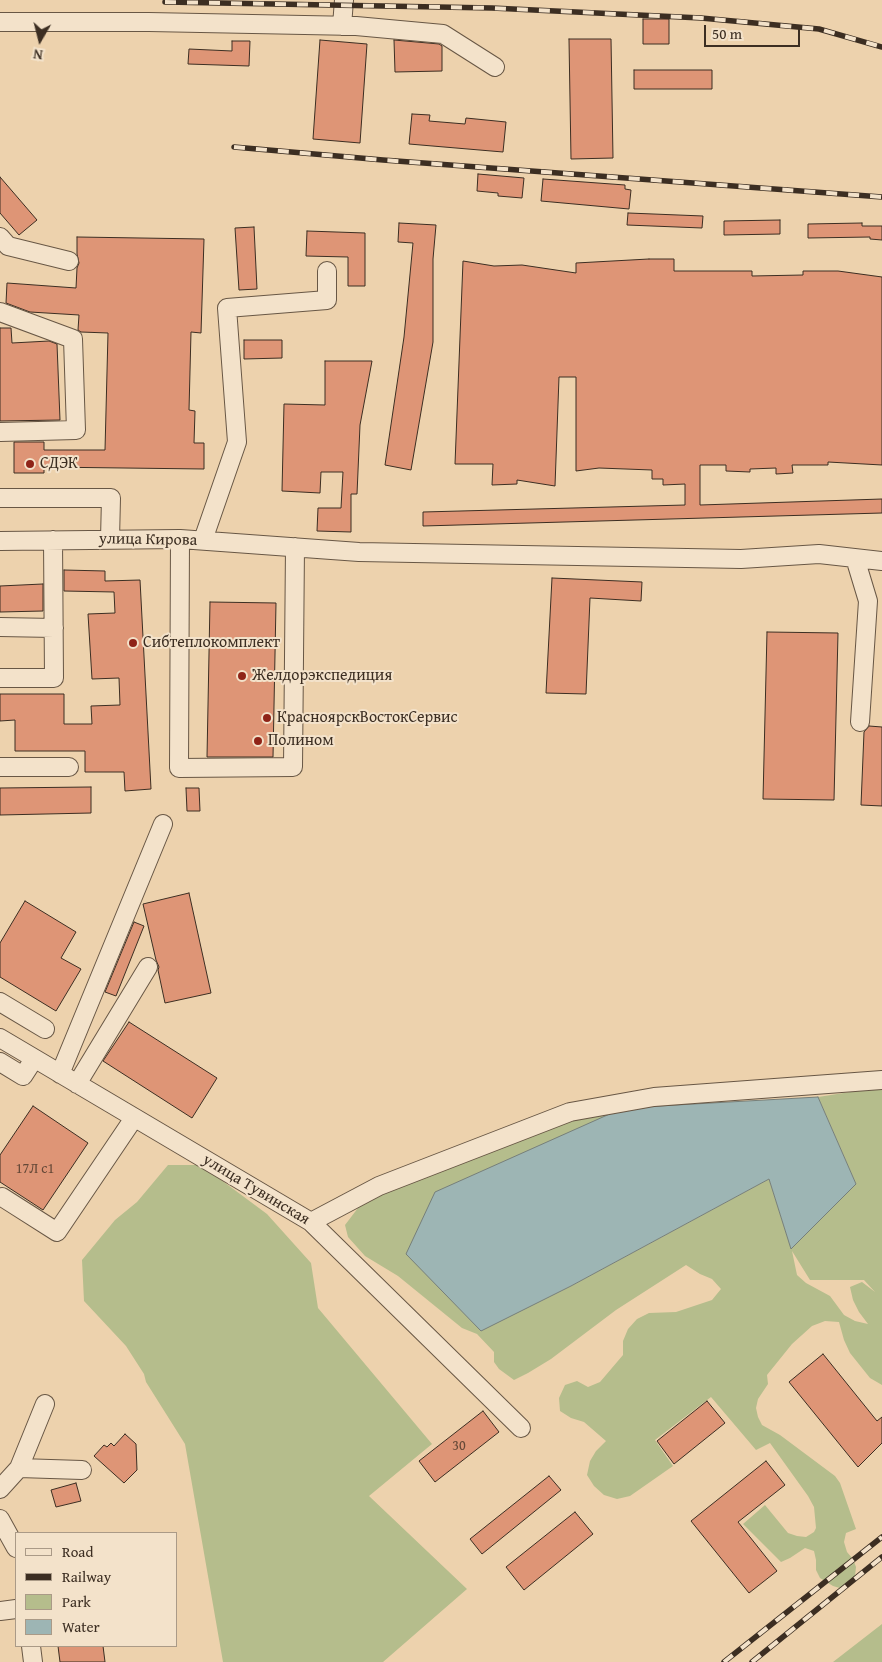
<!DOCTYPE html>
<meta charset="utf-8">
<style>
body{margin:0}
#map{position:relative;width:882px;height:1662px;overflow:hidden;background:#edd2ad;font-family:"Gentium Book Plus",serif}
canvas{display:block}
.legend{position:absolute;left:15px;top:1532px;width:162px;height:115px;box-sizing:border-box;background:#f3e2ca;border:1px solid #aa9a87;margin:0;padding:6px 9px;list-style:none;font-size:15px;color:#3c2e22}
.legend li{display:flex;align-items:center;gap:10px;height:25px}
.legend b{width:25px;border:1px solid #aa9a87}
.north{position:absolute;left:15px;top:15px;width:50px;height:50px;-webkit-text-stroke:4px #f3e2ca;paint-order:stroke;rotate:188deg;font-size:14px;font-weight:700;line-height:20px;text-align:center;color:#3c2e22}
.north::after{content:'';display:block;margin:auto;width:18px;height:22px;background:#3c2e22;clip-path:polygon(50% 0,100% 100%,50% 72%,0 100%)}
.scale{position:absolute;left:704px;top:25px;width:96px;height:22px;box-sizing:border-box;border:2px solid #3c2e22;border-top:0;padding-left:6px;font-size:15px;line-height:18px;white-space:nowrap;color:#3c2e22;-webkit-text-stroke:4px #f3e2ca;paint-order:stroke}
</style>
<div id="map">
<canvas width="882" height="1662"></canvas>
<ul class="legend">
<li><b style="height:6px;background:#f3e2ca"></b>Road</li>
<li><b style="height:6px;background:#3c2e22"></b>Railway</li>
<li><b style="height:14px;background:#b5bd8c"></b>Park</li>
<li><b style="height:14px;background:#9db5b4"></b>Water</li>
</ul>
<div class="north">N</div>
<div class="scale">50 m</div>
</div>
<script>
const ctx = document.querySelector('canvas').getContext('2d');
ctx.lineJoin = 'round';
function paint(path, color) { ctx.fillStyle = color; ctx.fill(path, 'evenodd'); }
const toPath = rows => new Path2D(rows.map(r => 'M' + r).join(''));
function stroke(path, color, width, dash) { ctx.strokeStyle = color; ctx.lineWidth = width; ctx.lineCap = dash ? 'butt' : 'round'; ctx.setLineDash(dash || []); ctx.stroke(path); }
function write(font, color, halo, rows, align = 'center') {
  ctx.font = font + ' "Gentium Book Plus",serif'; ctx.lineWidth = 4; ctx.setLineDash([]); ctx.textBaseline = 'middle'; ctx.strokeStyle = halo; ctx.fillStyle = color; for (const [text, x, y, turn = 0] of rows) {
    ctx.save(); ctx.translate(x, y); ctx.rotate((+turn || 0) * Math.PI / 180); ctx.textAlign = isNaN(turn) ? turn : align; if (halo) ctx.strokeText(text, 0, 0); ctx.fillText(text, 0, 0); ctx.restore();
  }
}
const green = toPath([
 [882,1087,882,1385,870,1378,850,1353,844,1340,839,1322,825,1321,812,1326,792,1344,767,1375,768,1384,758,1399,756,1408,758,1417,762,1425,780,1435,835,1476,840,1483,856,1529,846,1533,844,1542,847,1552,853,1559,856,1567,855,1576,851,1583,843,1589,833,1586,820,1578,816,1570,816,1560,814,1551,805,1548,790,1558,781,1562,743,1524,765,1505,788,1533,797,1536,806,1537,814,1532,816,1528,814,1507,808,1496,770,1443,756,1450,711,1397,655,1440,673,1466,630,1496,617,1499,604,1495,594,1486,587,1475,590,1461,596,1451,606,1441,584,1422,571,1418,560,1411,559,1398,565,1385,577,1381,588,1387,600,1382,623,1355,623,1341,628,1329,637,1319,649,1313,676,1312,712,1300,721,1289,712,1279,700,1274,686,1265,616,1310,551,1359,528,1373,514,1380,499,1369,494,1362,494,1352,477,1334,462,1328,398,1276,365,1256,348,1237,345,1225,361,1204,391,1186,585,1111,623,1108,445,1293,481,1330,571,1286,769,1179,791,1248,856,1184,818,1097],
 [792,1251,810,1280,864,1280,875,1292,862,1282,850,1287,853,1300,859,1312,868,1324,855,1321,844,1315,830,1296,806,1283,797,1275],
 [168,1165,201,1165,267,1214,311,1263,318,1308,432,1444,369,1496,467,1589,383,1662,223,1662,185,1444,146,1382,144,1374,126,1346,84,1301,82,1260,115,1220,137,1202],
 [882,1624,882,1662,833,1662]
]);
const water = toPath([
 [818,1097,856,1184,791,1249,769,1179,571,1286,481,1331,406,1254,435,1192,623,1108,818,1097]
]);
const building = toPath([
 [643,19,669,19,669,44,643,44,643,19],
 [569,39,611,39,613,158,571,159,569,39],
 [320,40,367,44,360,143,313,139,320,40],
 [394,40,439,44,442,46,442,71,395,72,394,40],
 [232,41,250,41,249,66,188,64,189,49,232,51,232,41],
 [634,70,712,70,712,89,634,89,634,70],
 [412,114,430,115,429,121,465,124,466,118,506,122,503,152,409,144,412,114],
 [478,174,524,178,522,198,498,196,498,193,477,191,478,174],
 [0,177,37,220,19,235,0,213,0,177],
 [543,179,625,185,625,189,631,190,629,209,541,201,543,179],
 [628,213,703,216,702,228,627,225,628,213],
 [780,220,780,234,724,235,724,221,780,220],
 [399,223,436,225,433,259,433,342,411,470,385,465,404,337,413,243,398,242,399,223],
 [862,223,862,226,882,226,882,240,870,239,870,237,808,238,808,224,862,223],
 [254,227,257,289,239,290,235,228,254,227],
 [307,231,365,233,365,286,348,286,348,257,306,256,307,231],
 [77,237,204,239,201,333,191,332,189,410,195,411,194,443,204,443,204,469,44,467,44,473,14,473,14,442,44,442,44,450,105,450,108,333,81,332,78,330,79,315,30,312,6,303,7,283,76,288,77,268,79,263,77,254,77,237],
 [649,259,674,259,674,271,752,271,752,276,803,275,803,271,838,271,882,277,882,465,828,462,828,465,792,465,793,473,776,474,776,468,750,469,750,472,726,471,726,465,700,465,700,505,882,499,882,513,423,526,423,512,685,505,685,484,663,485,663,479,652,479,652,470,599,468,576,471,576,377,559,377,555,486,517,480,517,484,492,485,493,464,455,464,463,261,494,266,522,265,576,273,576,263,649,259],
 [0,328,11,328,12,343,49,341,57,344,60,420,0,421,0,328],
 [244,340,282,340,282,358,244,359,244,340],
 [325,361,372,361,360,425,357,494,351,494,351,532,317,531,318,508,341,508,343,472,321,472,320,493,282,491,284,404,325,405,325,361],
 [64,570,105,571,105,581,140,580,151,789,125,791,124,772,85,772,85,751,15,751,15,720,0,721,0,694,64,694,64,724,92,724,91,706,120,705,119,678,92,679,88,614,115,613,114,592,64,591,64,570],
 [552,578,642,582,641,601,590,598,586,694,546,693,552,578],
 [43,584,43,611,0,612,0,586,43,584],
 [210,602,276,603,273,757,207,757,210,602],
 [767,632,838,633,834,800,763,799,767,632],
 [869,726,882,727,882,806,861,805,864,732,869,726],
 [91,787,91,813,0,815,0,788,91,787],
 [186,788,199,788,200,811,187,811,186,788],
 [189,893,211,993,165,1003,158,970,159,967,156,960,143,904,189,893],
 [25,901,76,932,61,958,81,969,56,1011,0,977,0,943,25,901],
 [134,922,144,926,116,996,105,992,134,922],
 [129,1022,217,1078,192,1118,103,1061,129,1022],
 [33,1106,88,1143,43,1210,0,1182,0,1155,33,1106],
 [823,1354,877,1421,882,1417,882,1443,858,1467,789,1382,823,1354],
 [707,1401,725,1423,674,1464,657,1441,707,1401],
 [483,1411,499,1432,435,1482,419,1461,483,1411],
 [125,1434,136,1444,137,1470,124,1483,94,1456,104,1445,107,1447,111,1443,114,1446,125,1434],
 [766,1461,785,1485,738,1522,777,1571,749,1593,691,1521,766,1461],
 [549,1476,561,1490,482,1554,470,1539,549,1476],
 [76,1483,81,1501,56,1507,51,1490,76,1483],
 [575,1512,593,1534,524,1590,506,1567,575,1512],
 [58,1646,103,1646,105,1662,60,1662,58,1646]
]);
const minor = toPath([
 [0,22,149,22,356,26,443,34,495,67],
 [342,26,344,0],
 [0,237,8,246,69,261],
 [0,312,73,339,76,430,0,432],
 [0,498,111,498,110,539],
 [180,539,179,768,293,767,295,547],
 [203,540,237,442,227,308,327,300,327,271],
 [0,541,180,539,359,552,741,559,819,554,882,561],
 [855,558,868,601,860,722],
 [0,627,54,628],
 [0,678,54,678,53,540],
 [0,767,69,767],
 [0,1002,45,1029],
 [0,1038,311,1222,521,1428],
 [0,1062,23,1076,34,1059],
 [60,1074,163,824],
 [77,1084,148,967],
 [2,1197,57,1232,134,1118],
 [311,1222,379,1186,570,1112,654,1097,882,1080],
 [19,1468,82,1470],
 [0,1489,19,1468,45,1404],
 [0,1519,16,1548],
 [0,1611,16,1609],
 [31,1646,33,1662]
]);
const rail = toPath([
 [165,2,492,8,701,18,819,29,882,47],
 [234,147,383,160,882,197],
 [724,1662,882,1537],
 [752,1662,882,1557]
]);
const markers = [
 [30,464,5,"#8f2418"],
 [133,643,5,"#8f2418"],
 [242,676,5,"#8f2418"],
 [267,718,5,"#8f2418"],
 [258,741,5,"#8f2418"]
];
const numberNames = [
 ["17Л с1",35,1169],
 ["30",459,1446]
];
const poiNames = [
 ["СДЭК",40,464],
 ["Сибтеплокомплект",143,643],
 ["Желдорэкспедиция",252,676],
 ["КрасноярскВостокСервис",277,718],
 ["Полином",268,741]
];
const streetNames = [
 ["улица Кирова",148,540,1],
 ["улица Тувинская",256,1190,31]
];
paint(green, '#b5bd8c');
paint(water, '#9db5b4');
stroke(water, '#767f7a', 1);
paint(building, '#de9576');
stroke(building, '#3c2e22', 1);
stroke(minor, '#685745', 20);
stroke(minor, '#f3e2ca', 18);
stroke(rail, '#3c2e22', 5.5);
stroke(rail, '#f3e2ca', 4, [11]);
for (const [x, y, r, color] of markers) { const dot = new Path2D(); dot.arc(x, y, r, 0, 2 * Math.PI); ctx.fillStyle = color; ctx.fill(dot); stroke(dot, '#f3e2ca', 2); }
write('14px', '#644837', null, numberNames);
write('16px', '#3c2e22', '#f3e2ca', poiNames, 'left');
write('16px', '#3c2e22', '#f3e2ca', streetNames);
</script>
